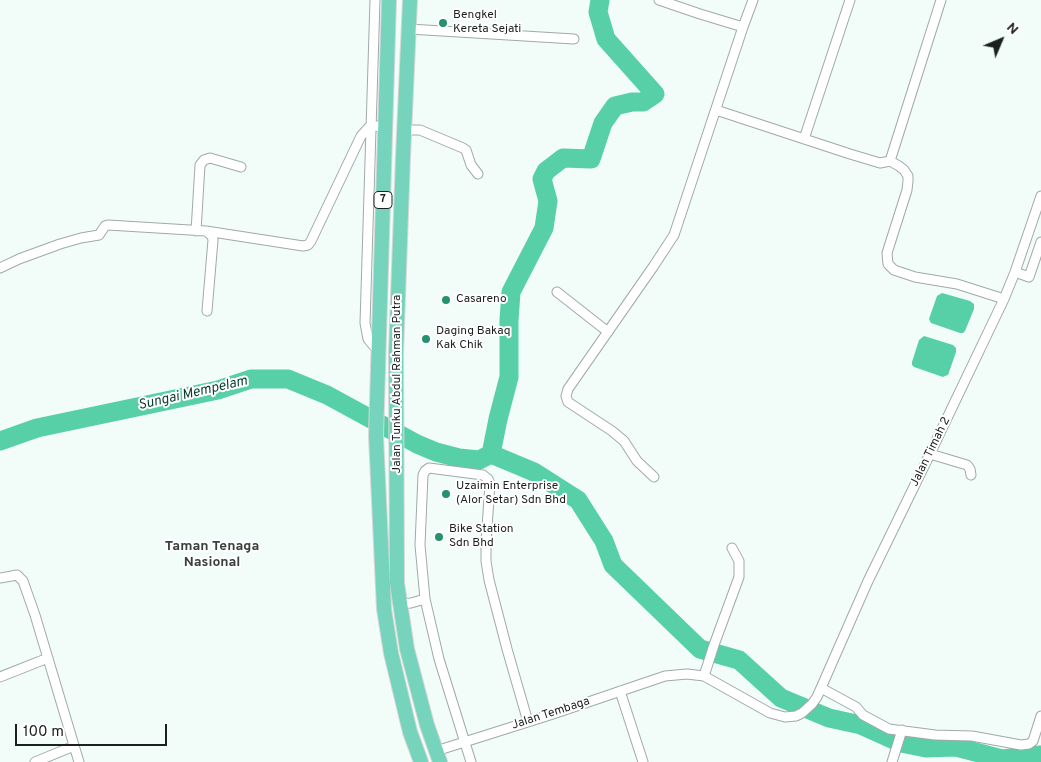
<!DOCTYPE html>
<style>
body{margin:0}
#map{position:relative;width:1041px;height:762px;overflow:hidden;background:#f2fcf8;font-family:Overpass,sans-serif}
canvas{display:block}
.north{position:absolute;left:976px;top:15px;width:50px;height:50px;-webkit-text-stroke:4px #fff;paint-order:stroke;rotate:45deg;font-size:14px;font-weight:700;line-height:20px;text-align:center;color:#1c201e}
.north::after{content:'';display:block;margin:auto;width:18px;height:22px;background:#1c201e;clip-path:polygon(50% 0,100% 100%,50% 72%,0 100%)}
.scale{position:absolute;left:15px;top:724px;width:152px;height:22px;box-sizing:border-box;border:2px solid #1c201e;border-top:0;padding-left:6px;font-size:15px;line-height:18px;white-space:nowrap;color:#1c201e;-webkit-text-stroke:4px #fff;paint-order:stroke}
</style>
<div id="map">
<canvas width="1041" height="762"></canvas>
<div class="north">N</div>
<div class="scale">100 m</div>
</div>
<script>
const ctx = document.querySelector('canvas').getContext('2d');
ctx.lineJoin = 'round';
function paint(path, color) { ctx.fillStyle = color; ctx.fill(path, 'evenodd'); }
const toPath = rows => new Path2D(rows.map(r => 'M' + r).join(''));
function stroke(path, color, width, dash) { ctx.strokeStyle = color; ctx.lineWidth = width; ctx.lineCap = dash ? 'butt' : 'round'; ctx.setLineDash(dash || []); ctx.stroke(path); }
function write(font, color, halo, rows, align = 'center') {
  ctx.font = font + ' Overpass,sans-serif'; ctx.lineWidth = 4; ctx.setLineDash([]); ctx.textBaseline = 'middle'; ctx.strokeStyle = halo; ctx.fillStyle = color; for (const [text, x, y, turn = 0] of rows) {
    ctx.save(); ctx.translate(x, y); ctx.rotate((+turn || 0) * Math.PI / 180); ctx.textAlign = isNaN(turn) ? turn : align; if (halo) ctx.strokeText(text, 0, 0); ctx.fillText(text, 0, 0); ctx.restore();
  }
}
const water = toPath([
 [942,293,970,301,974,304,974,309,965,331,963,333,960,333,931,323,929,319,937,296],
 [924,336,953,345,956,348,956,352,948,375,945,376,943,377,914,367,912,365,912,362,919,340]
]);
const river = toPath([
 [0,441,37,428,218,390,251,379,288,379,327,395,417,444,436,452,459,458,479,460,491,454],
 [491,454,534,472,578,500,604,541,613,565,700,649,739,660,781,698,829,718,861,725,901,743,926,748,956,747,1002,759,1041,755],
 [491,454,498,419,509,377,509,320,511,292,544,228,548,201,542,179,546,171,563,158,591,159,603,123,615,106,632,102,643,102,655,94,606,39,598,12,600,0]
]);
const minor = toPath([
 [375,0,365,323,368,339,378,351],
 [743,27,753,0],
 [409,29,574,39],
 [716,110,850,154,880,163,890,161,899,166,904,170,908,176,908,181,907,190,887,253,888,264,894,270,915,277,957,284,1004,299],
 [404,130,420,130,463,148,466,150,471,165,478,174],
 [804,139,850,0],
 [890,161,941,0],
 [196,231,200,165,204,160,210,158,241,167],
 [206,231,303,246,308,245,311,241,361,136,371,125,385,128],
 [0,268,19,259,60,244,81,238,99,235,105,226,108,225,206,231,212,236,213,240,207,311],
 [1015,272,1029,277,1041,242],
 [557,292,608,332],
 [930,454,967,465,970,469,971,475],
 [654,477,637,461,624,441,612,431,568,402,566,396,568,389,653,267,674,235,743,27,700,14,659,0],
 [0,578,17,575,23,581,35,615,79,762],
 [400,604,411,603,425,599],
 [704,676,714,645,739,577,739,561,732,548],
 [0,677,48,658],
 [821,688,856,707,863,715,889,729,935,735,972,736,1021,745,1029,744,1033,741,1041,716],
 [620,691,643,762],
 [436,751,553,714,665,676,687,674,704,676,770,713,785,717,796,716,802,713,812,704,817,697,868,581,927,460,1004,299,1015,272,1041,196],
 [35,762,74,746],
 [471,762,439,659,425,599,420,545,423,475,425,471,429,468,483,475,488,479,490,484,486,542,486,561,489,580,507,649,528,722],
 [892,762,902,730]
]);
const primary = toPath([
 [389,0,376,436,384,609,391,653,410,732,421,762],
 [410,0,403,157,396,353,397,583,407,649,427,725,440,762]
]);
const markers = [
 [443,23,5,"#269171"],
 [446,300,5,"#269171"],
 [426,339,5,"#269171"],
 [446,494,5,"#269171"],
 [439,537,5,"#269171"]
];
const shields = [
 [383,200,18]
];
const shieldNames = [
 ["7",383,200]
];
const poiNames = [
 ["Bengkel",453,16],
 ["Kereta Sejati",453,30],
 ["Casareno",456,300],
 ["Daging Bakaq",436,332],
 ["Kak Chik",436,346],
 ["Uzaimin Enterprise",456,487],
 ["(Alor Setar) Sdn Bhd",456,501],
 ["Bike Station",449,530],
 ["Sdn Bhd",449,544]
];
const streetNames = [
 ["Jalan Tunku Abdul Rahman Putra",398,384,-90],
 ["Jalan Timah 2",931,452,-64],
 ["Jalan Tembaga",551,714,-18]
];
const waterNames = [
 ["Sungai Mempelam",193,394,-13]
];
const neighbourhoodNames = [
 ["Taman Tenaga",212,547],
 ["Nasional",212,563]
];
paint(water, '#57d0a8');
stroke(river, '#57d0a8', 19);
stroke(minor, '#a0aaa6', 11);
stroke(primary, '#d6d7d6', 16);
stroke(minor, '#fff', 9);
stroke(primary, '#75d4bb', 14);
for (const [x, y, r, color] of markers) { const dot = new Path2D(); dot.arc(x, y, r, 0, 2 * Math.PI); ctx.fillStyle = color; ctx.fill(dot); stroke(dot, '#fff', 2); }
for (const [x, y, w] of shields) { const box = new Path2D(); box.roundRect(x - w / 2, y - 8.5, w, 17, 4); ctx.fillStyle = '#fff'; ctx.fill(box); stroke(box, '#1c201e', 1); }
write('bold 11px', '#1c201e', null, shieldNames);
write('12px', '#1c201e', '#fff', poiNames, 'left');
write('12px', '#1c201e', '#fff', streetNames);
write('italic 14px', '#063e2d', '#fff', waterNames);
write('bold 14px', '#38403d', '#fff', neighbourhoodNames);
</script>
